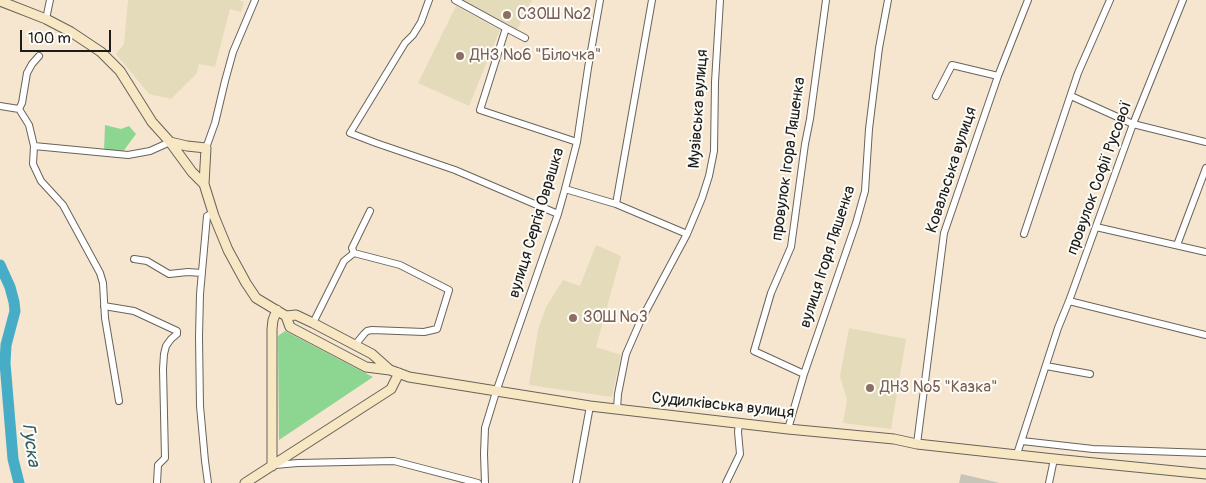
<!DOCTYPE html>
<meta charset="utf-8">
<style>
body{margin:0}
#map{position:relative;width:1206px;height:483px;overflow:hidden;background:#f6e6cf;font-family:Pangolin,sans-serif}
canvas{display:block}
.scale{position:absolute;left:20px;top:30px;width:91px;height:22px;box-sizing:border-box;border:2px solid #1c1c1c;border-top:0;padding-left:6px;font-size:15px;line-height:18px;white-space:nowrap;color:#1c1c1c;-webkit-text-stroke:4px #fdfcf7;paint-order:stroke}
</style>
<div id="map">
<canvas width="1206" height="483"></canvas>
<div class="scale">100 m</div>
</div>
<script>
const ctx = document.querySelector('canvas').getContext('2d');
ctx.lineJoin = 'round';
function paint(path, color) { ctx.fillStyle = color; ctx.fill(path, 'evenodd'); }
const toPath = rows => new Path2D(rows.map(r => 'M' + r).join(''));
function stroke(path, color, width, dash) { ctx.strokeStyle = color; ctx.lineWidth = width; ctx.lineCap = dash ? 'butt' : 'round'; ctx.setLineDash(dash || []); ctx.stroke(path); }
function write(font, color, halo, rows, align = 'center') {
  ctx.font = font + ' Pangolin,sans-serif'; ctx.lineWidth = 4; ctx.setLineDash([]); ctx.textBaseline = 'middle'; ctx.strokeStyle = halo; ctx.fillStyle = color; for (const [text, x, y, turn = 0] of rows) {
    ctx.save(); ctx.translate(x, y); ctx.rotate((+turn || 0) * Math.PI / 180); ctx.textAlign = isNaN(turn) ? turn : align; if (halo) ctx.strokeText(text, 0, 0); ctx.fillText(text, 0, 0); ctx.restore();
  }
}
const built = toPath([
 [128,0,239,0,244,2,241,12,230,9,215,67,199,64,197,73,171,99,149,94,116,54,124,44],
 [462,0,532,0,517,30],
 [456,6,500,30,469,106,418,83],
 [596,245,621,256,596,347,621,355,612,397,529,385,538,330,546,307,563,280,580,286],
 [849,328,906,339,891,429,843,423,847,400,840,376]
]);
const industrial = toPath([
 [961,474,1000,483,959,483]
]);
const green = toPath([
 [105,125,121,129,129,126,136,134,122,153,104,151],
 [285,331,373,377,279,440,278,336]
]);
const river = toPath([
 [0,265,10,287,14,302,15,311,6,345,5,363,13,459,19,483]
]);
const minor = toPath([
 [429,0,421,22,413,35,405,43,350,133,376,143,455,170,558,214],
 [455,0,506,28,480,110,577,142],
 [46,19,50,0],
 [506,28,525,38],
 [936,96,952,65,998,76],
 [1071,96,1133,124,1206,142],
 [0,106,19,109,29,125,34,146,33,164,41,181,63,205,100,273,103,283,105,318,119,401],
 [19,109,22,103,27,73,32,64,39,56],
 [34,146,128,155,150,151,170,142],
 [206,148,215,123,225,81,233,52,255,0],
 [565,189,616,204,687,234],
 [616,204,652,0],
 [1096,227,1206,252],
 [1024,234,1078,73,1110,0],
 [1177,245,1206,168],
 [354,253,352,248,370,211],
 [134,259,147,261,169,274,188,272,202,273],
 [1069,301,1206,335],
 [104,306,134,311,177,331,177,334,171,339,166,346,164,354,163,369,165,458,158,465,157,483],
 [313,323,344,261,354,253,400,265,449,290,437,329,424,332,372,330,367,331,364,334,355,345],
 [1046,366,1090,374],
 [804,374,754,351,771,293,791,247,805,144,810,119,826,0],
 [617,409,618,394,626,354,640,322,687,234,702,198,709,176,714,151,715,82,720,0],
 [788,429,804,374,856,223,865,191,869,129,879,48,888,0],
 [1022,441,1093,449,1206,453],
 [917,444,944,233,998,76,1028,0],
 [1017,454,1058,328,1069,301,1133,124,1183,0],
 [275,465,298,463,394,461,478,483],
 [208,483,205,461,200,406,199,337,200,294,207,216,213,213],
 [485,483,484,454,485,428,496,392,558,214,565,189,577,142,588,68,600,0],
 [576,483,590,406],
 [726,483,740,454,738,432,739,423],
 [1049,483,1054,459]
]);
const secondary = toPath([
 [0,1,46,19,71,32,101,52,120,71,152,122,170,142,192,172,204,184],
 [170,142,187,146,206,148,204,184,214,216,228,250,246,283,256,298,286,316],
 [286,316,290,327,366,367,390,370,409,377,590,406,788,429,894,439,917,444,1054,459,1206,474],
 [286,316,296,315,313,323,372,354,390,370],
 [272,466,272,329,273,320,277,310],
 [245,483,391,389,399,373]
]);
const markers = [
 [507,15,5,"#8d6e63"],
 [460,56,5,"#8d6e63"],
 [573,318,5,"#8d6e63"],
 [870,388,5,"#8d6e63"]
];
const educationNames = [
 ["СЗОШ №2",517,15],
 ["ДНЗ №6 \"Білочка\"",470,56],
 ["ЗОШ №3",583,318],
 ["ДНЗ №5 \"Казка\"",880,388]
];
const streetNames = [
 ["Музівська вулиця",699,109,-86],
 ["провулок Ігора Ляшенка",789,159,-82],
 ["Ковальська вулиця",952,170,-72],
 ["провулок Софії Русової",1100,178,-70],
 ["вулиця Сергія Оврашка",537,223,-73],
 ["вулиця Ігоря Ляшенка",828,257,-72],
 ["Судилківська вулиця",723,406,6]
];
const waterNames = [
 ["Гуска",30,445,82]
];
paint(built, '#e4dbba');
paint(industrial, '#c6c5b8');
paint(green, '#8cd692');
stroke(river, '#47adc6', 11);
stroke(minor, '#68635b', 8);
stroke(secondary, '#68635b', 11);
stroke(minor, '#fff', 6);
stroke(secondary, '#f7e8c3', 9);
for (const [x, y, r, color] of markers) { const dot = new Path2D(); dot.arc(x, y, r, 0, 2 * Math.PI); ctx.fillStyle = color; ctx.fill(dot); stroke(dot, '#fdfcf7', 2); }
write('16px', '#785e54', '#fdfcf7', educationNames, 'left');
write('16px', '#1c1c1c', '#fdfcf7', streetNames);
write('italic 18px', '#2f5d68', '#fdfcf7', waterNames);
</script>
